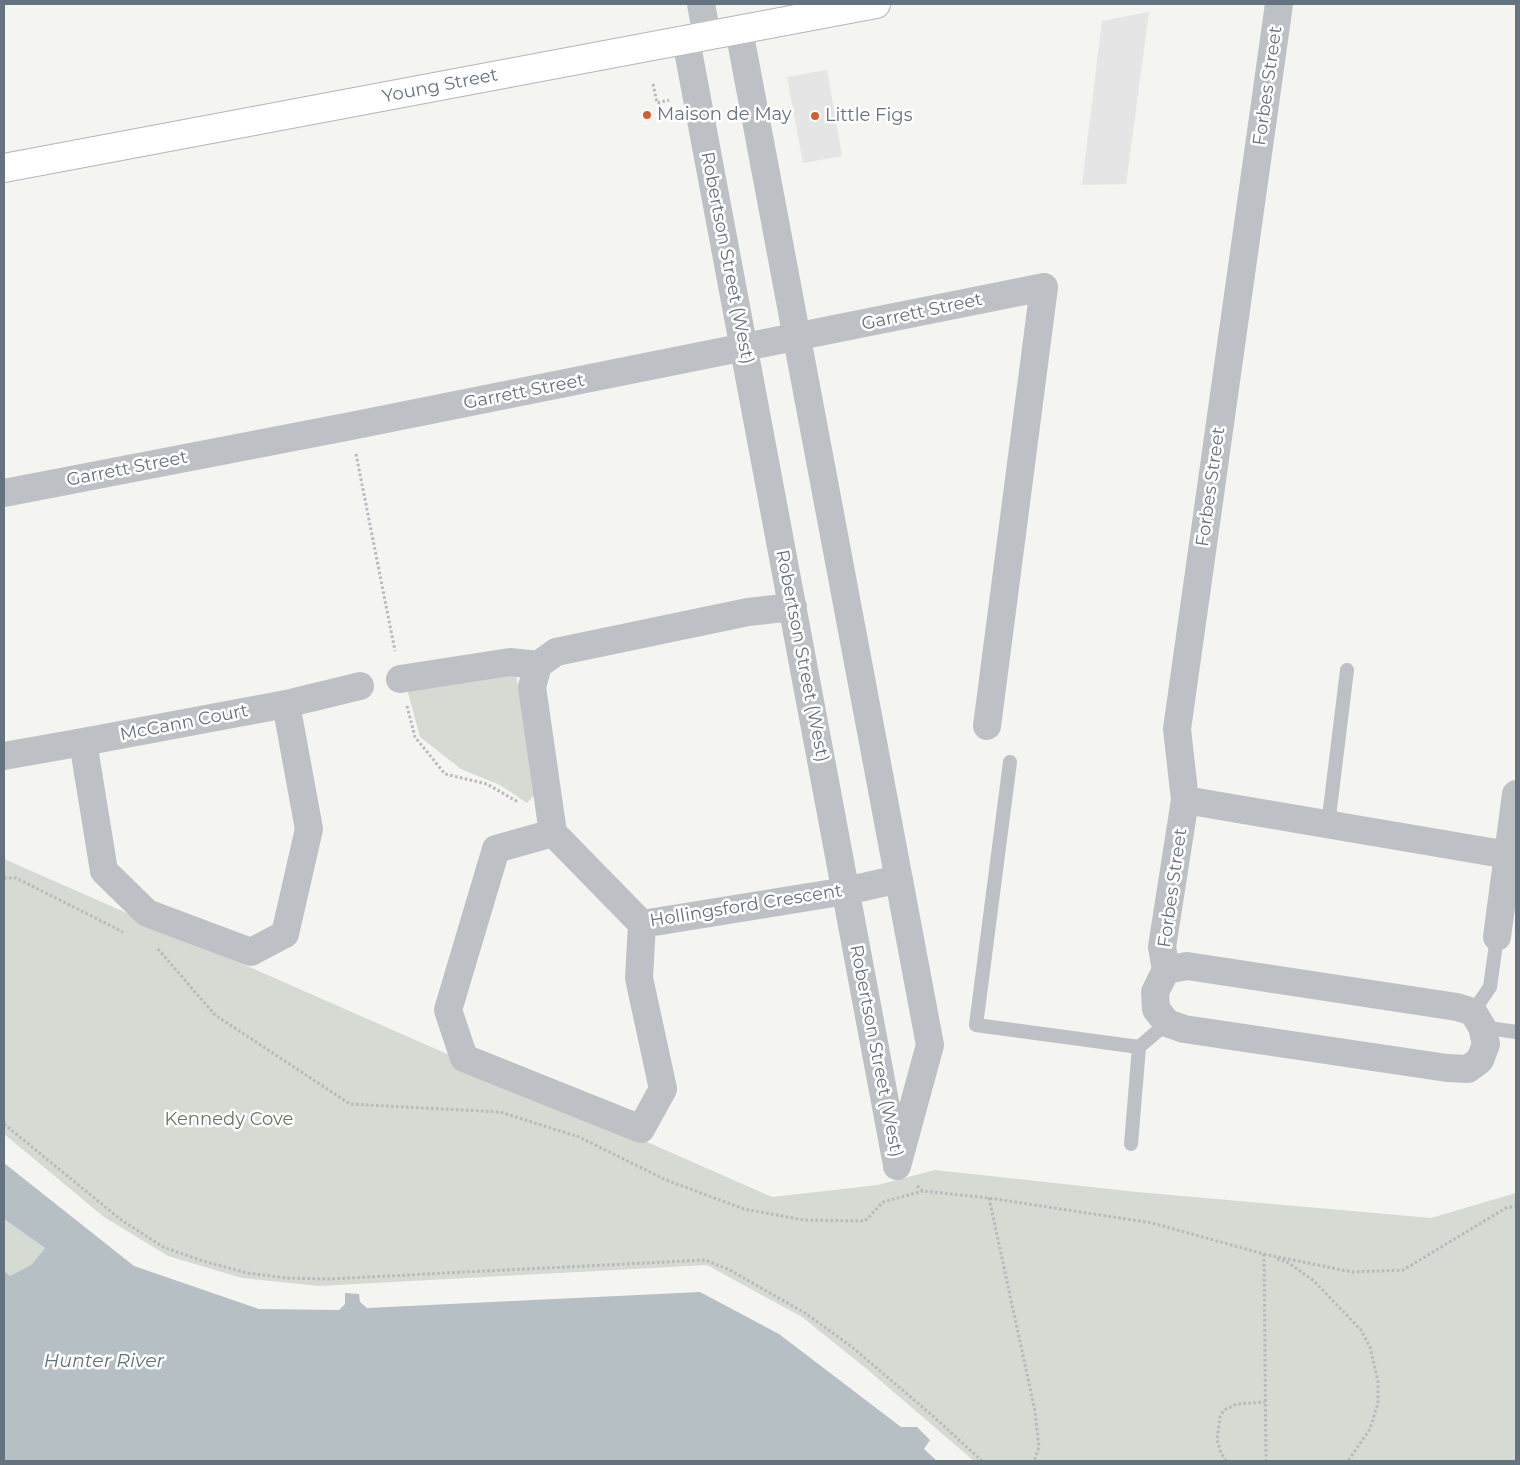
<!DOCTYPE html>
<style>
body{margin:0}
#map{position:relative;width:1520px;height:1465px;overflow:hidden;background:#f4f4f0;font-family:Montserrat,sans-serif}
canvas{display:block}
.frame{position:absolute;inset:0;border:5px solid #65727f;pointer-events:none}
</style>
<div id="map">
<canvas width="1520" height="1465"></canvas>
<div class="frame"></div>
</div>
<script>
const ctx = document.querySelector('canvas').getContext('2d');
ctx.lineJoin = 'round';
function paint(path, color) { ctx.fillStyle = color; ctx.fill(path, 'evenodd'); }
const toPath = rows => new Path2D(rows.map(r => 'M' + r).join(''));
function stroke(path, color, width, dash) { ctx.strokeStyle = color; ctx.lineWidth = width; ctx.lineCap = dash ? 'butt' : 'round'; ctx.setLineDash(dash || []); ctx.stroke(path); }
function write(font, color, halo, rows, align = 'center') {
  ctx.font = font + ' Montserrat,sans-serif'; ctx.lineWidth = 5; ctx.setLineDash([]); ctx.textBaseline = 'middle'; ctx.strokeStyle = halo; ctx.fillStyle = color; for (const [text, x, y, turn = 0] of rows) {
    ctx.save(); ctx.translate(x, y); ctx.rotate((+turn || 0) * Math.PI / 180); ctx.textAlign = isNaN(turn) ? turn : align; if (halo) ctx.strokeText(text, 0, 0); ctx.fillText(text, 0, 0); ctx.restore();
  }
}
const built = toPath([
 [1149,12,1126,184,1082,185,1102,21],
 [827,70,842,156,803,163,787,77]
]);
const green = toPath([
 [516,675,538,791,527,803,500,785,461,769,420,737,407,689],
 [4,859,772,1197,878,1185,935,1170,1137,1192,1431,1218,1516,1193,1516,1461,974,1461,868,1370,802,1317,707,1265,319,1286,242,1278,168,1256,104,1217,4,1134],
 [4,1219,45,1248,31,1265,10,1276,4,1271]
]);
const water = toPath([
 [4,1163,134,1266,259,1309,339,1310,345,1304,345,1293,359,1294,360,1302,367,1308,700,1292,779,1334,901,1427,917,1427,930,1440,924,1449,937,1461,4,1461,4,1271,10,1276,31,1265,45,1248,4,1219]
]);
const path = toPath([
 [653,84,657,103,669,100],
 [356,454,395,651],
 [407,706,415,737,445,774,487,784,518,802],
 [4,878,16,878,123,932],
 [158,949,215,1015,350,1104,500,1112,576,1136],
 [4,1124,120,1219,163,1247,203,1261,247,1273,287,1278,328,1279,705,1260,728,1269,805,1313,852,1347,934,1417,982,1461],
 [577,1136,666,1180,744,1209,804,1220,865,1221,883,1202,923,1191],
 [917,1186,923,1191,989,1198,1152,1223,1264,1254,1352,1272,1403,1270,1506,1208,1516,1206],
 [989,1198,1035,1411,1039,1447,1034,1461],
 [1264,1254,1266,1461],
 [1277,1259,1287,1262,1314,1281,1361,1330,1370,1347,1378,1381,1378,1403,1370,1429,1348,1461],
 [1226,1461,1221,1453,1217,1440,1220,1417,1224,1410,1237,1404,1265,1402]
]);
const service = toPath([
 [1010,762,976,1025,1139,1047,1167,1023],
 [1328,825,1347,670],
 [1473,1012,1490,987,1497,937],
 [1482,1027,1516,1032],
 [1131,1144,1139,1047]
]);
const minor = toPath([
 [701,4,707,36],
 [739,30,930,1045,897,1166],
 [686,40,896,1160],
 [4,493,351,426,1044,287,987,726],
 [793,607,748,612,556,652,538,665,532,687,553,833,642,924,846,891,899,879],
 [400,679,510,662,538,665],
 [83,742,104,871,147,913,251,952,285,934,309,829,286,704],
 [4,756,83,742,286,704,360,686],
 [1185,800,1508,855],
 [553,833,496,849,448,1010,464,1058,641,1129,663,1089,639,978,642,924],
 [1497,937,1516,794],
 [1187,966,1457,1007,1473,1012,1482,1027,1486,1044,1480,1060,1468,1069,1447,1068,1184,1029,1167,1023,1156,1009,1155,992,1166,970,1187,966],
 [1166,970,1162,947,1185,800,1177,729,1279,4]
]);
const secondary = toPath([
 [4,168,876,4]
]);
const markers = [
 [647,115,5,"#d35f31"],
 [815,116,5,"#d35f31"]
];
const streetNames = [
 ["Young Street",440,86,-11],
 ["Forbes Street",1268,86,-82],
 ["Robertson Street (West)",727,258,79],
 ["Garrett Street",922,312,-12],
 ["Garrett Street",524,392,-11],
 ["Garrett Street",127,469,-11],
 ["Forbes Street",1211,487,-82],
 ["Robertson Street (West)",802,656,79],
 ["McCann Court",184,723,-11],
 ["Forbes Street",1173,888,-82],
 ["Hollingsford Crescent",746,906,-9],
 ["Robertson Street (West)",876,1051,79]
];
const poiNames = [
 ["Maison de May",657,115],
 ["Little Figs",825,116]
];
const parkNames = [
 ["Kennedy Cove",229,1120]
];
const waterNames = [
 ["Hunter River",104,1361]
];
paint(built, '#e4e5e4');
paint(green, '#d5dad2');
paint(water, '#b6c0c4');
stroke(secondary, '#b2b6ba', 30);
stroke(path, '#b7b9bc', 3, [2.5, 2.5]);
stroke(service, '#bdc0c4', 14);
stroke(minor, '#bdc0c4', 28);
stroke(secondary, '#fff', 28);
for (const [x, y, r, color] of markers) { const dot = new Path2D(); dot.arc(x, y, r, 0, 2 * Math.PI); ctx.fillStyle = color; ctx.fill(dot); stroke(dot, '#fff', 2); }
write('18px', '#65727f', '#fff', streetNames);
write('18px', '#65727f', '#fff', poiNames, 'left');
write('18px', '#667764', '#fff', parkNames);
write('italic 19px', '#61737c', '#fff', waterNames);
</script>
